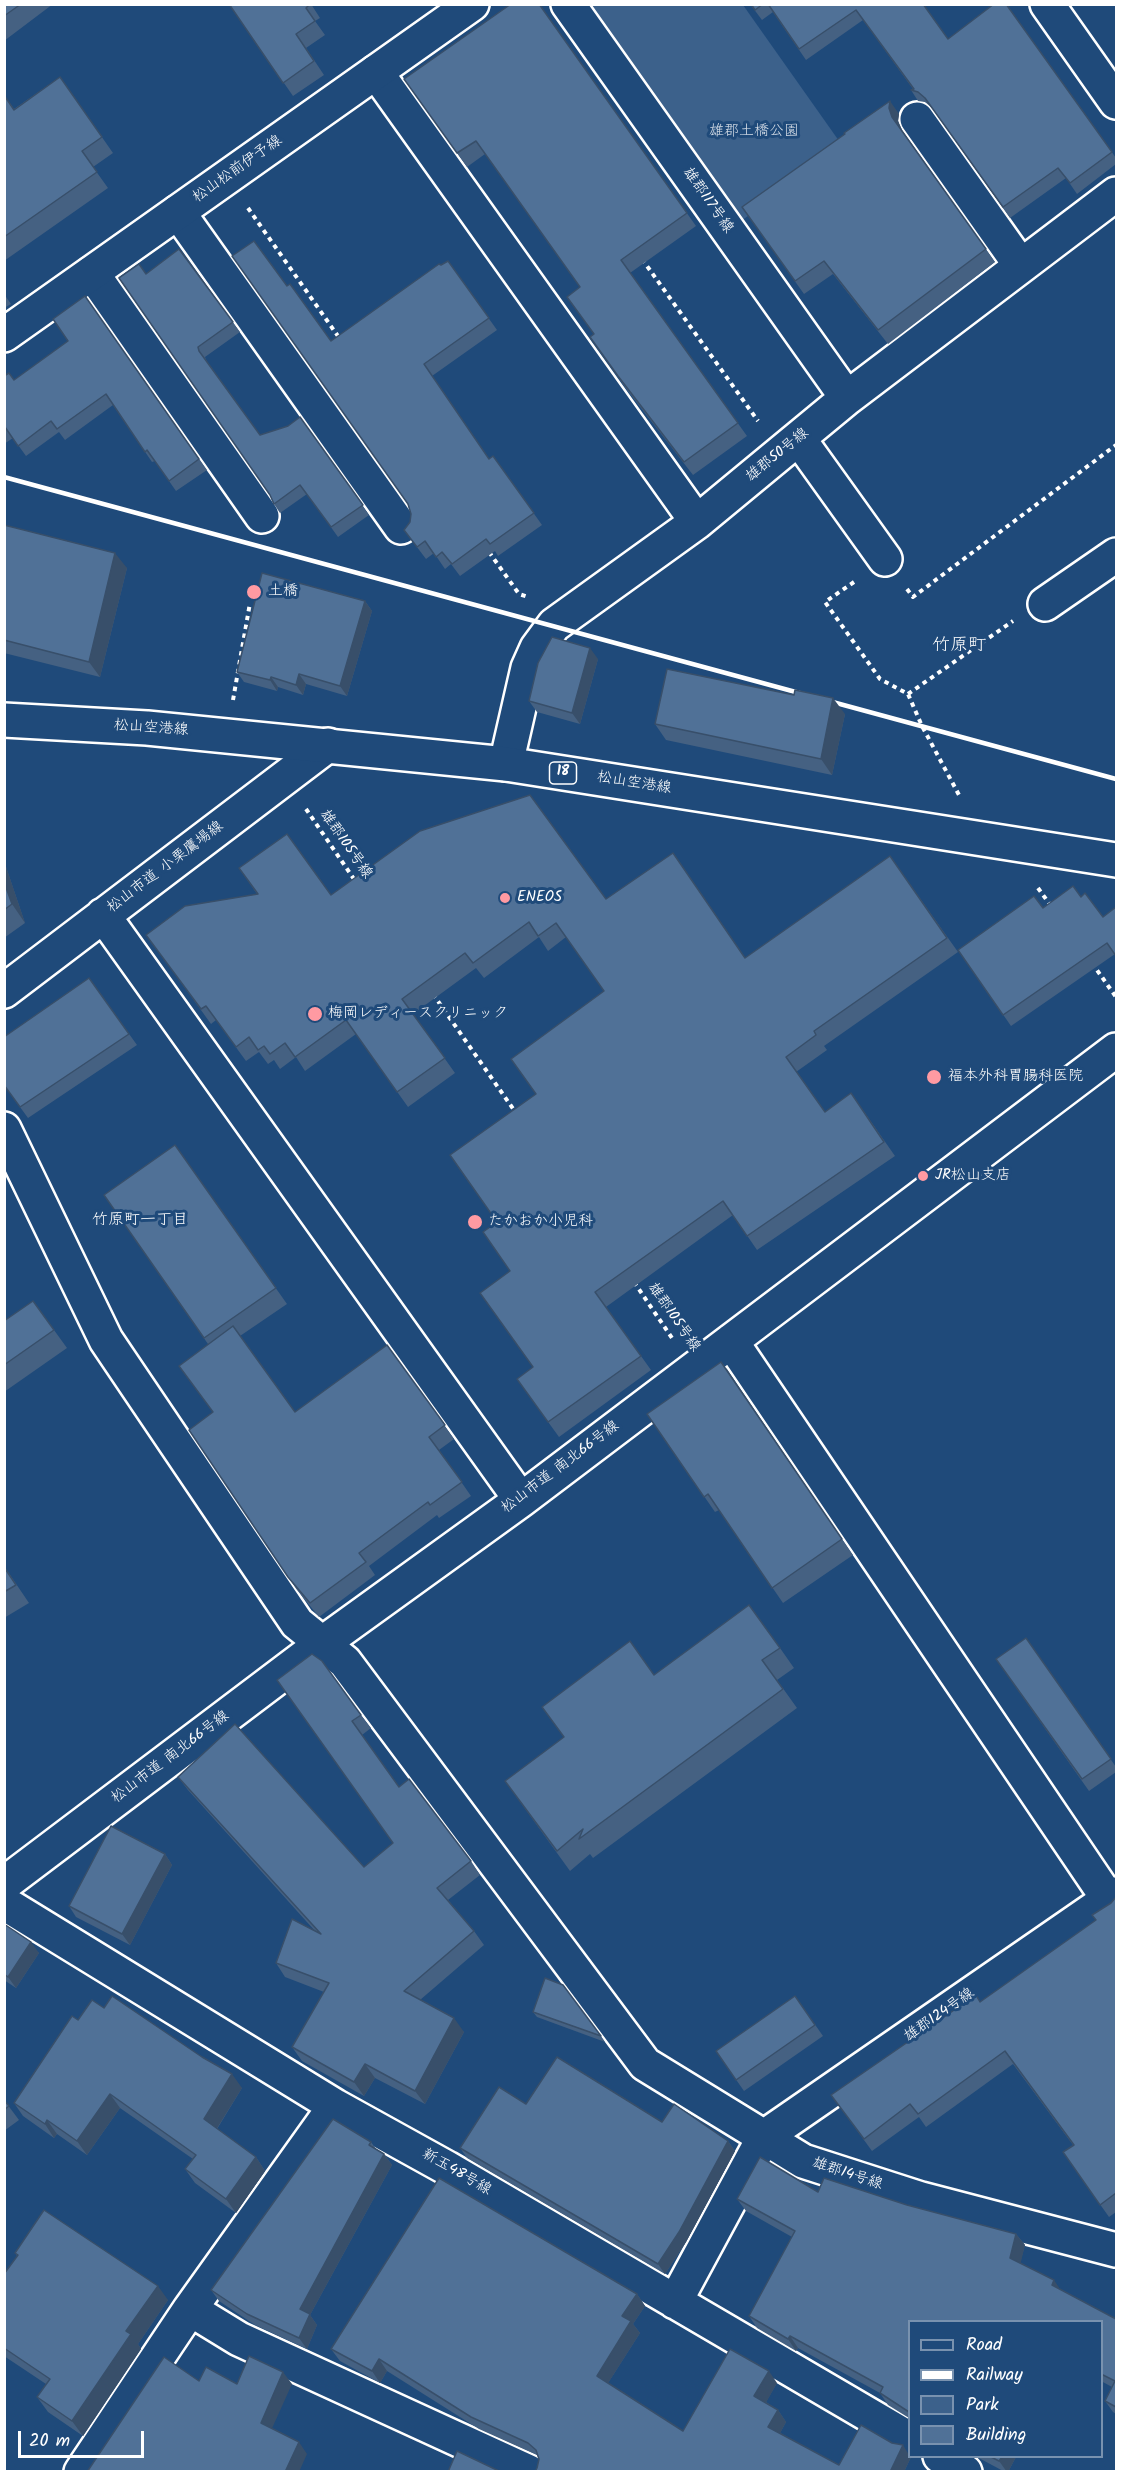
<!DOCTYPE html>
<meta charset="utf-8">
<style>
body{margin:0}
#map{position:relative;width:1121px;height:2476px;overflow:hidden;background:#1f4a7a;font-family:Kalam,sans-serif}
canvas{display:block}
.frame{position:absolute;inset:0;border:6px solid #fff;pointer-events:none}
.legend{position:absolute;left:908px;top:2320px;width:195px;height:138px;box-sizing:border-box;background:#1f4a7a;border:2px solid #7992af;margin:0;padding:8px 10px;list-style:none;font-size:18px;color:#fff}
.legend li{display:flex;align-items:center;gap:12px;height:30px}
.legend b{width:30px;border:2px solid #7992af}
.scale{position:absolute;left:18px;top:2431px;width:126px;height:27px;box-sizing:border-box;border:3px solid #fff;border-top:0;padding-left:8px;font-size:18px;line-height:21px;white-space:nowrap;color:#fff;-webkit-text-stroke:4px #1f4a7a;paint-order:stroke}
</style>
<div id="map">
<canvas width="1121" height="2476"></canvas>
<div class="frame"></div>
<ul class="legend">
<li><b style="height:8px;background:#1f4a7a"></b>Road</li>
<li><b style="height:8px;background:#fff"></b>Railway</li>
<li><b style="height:16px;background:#3c618b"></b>Park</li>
<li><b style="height:16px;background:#507197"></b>Building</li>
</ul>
<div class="scale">20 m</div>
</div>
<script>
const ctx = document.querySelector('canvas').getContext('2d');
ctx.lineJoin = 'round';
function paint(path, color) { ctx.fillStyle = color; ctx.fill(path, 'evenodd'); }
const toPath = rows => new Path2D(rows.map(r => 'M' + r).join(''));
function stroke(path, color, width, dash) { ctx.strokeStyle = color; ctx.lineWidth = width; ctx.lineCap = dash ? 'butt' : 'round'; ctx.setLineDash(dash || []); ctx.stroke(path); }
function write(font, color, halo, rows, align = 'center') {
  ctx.font = font + ' Kalam,"Klee One",sans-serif'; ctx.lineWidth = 6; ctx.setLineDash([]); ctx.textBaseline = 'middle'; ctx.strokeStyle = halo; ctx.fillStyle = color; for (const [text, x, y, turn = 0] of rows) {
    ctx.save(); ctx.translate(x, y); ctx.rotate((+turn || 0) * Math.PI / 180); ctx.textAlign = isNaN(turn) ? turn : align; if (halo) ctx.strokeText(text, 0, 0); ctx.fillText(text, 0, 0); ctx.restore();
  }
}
const green = toPath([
 [587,5,743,5,844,148,738,223]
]);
const path = toPath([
 [248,208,340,339],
 [642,259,758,421],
 [489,552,519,594,528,597],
 [854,582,825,602,880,679,908,694,922,726,959,795],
 [907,589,913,597,1116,445],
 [908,694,1013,621],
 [233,700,250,603],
 [306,809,356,882],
 [1038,888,1051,906],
 [1092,963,1116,997],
 [433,994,516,1113],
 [634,1282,672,1338]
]);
const minor = toPath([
 [568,4,847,398],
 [1047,4,1116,102],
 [376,72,697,522],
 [917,119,1021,266],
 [178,212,401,527],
 [92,273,262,516],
 [799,439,885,559],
 [1045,604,1116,555],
 [506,764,528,668,537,648,554,625,697,522,847,398,1116,194],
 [103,915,521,1500],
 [4,991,328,745],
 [4,1129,106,1340,297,1623,345,1662,645,2064,764,2137,1116,1894],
 [731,1341,1109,1900],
 [4,1884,323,1643,521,1500,1116,1050],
 [4,1903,335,2106,447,2168,910,2439],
 [675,2302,764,2137,803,2161,921,2199,1116,2250],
 [190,2309,239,2339,529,2472],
 [940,2456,965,2472],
 [81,2472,190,2309,335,2106]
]);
const major = toPath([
 [4,335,472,4],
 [4,720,147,728,506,764,1116,860]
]);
const rail = toPath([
 [4,477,1116,779]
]);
const wall = toPath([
 [4,4,53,4,4,41],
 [229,4,311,4,320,18,315,21,325,35,306,48,324,75,293,96],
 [539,4,696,226,630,273,747,436,693,475,627,390,590,337,594,334,580,287,485,154,467,167,404,79],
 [750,4,923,4,948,39,1006,4,1116,158,1116,164,1077,194,1066,178,1010,218,932,108,925,102,918,101,911,90,913,89,863,20,806,60,773,12,762,20],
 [60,77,113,153,93,167,108,188,4,261,4,95,14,109],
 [899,114,898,121,902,130,995,262,888,344,833,274,804,294,742,207,845,134],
 [179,249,240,332,205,357,206,360,260,435,288,426,300,417,369,515,338,537,307,494,280,513,274,504,270,495,146,274],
 [448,261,497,330,432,376,489,459,493,456,542,525,498,556,495,551,460,576,451,564,445,569,434,553,426,559,404,530,410,522,411,514,408,505,287,286,331,341],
 [4,294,11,304,4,308],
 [85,296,207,470,176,491,155,461,152,462,113,405,65,440,59,432,26,456,13,438,4,444,4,376,14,380,68,341],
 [4,525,127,568,100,677,4,653],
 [365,601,372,611,347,696,306,684,303,695,278,687,277,691,244,682,237,672],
 [598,659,580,724,537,712,529,701],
 [845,714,832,775,666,740,655,724],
 [890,856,958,952,824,1046,827,1050,796,1072,825,1112,851,1093,895,1156,757,1250,733,1215,606,1307,651,1370,559,1437,517,1379,533,1368,510,1271,497,1222,536,1094,604,991,566,937,548,951,539,937,484,978,476,968,413,1014,455,1073,408,1107,356,1034,305,1071,296,1057,280,1069,274,1060,268,1064,259,1052,246,1061,216,1020,211,1024,157,949,257,894,239,868,331,895,606,899,745,958],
 [4,861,25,923,4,938],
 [1073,886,1115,954,1011,1026,958,950,1043,908],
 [89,978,137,1045,28,1118,4,1085],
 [175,1145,287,1304,240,1336,295,1412,387,1345,454,1439,439,1450,471,1496,439,1518,437,1515,369,1566,375,1575,319,1617,297,1590,288,1577,212,1412,208,1344,104,1195],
 [33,1301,67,1348,4,1392,4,1321],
 [721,1362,853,1555,783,1603,719,1510,715,1512,647,1414],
 [4,1566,29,1603,4,1618],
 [1026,1638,1116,1767,1116,1772,1089,1791,996,1659],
 [780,1648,794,1668,777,1680,797,1708,593,1858,590,1854,570,1871,505,1781,654,1675],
 [277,1680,361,1715,371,1728,362,1735,399,1787,471,1861,480,1875,448,1900,474,1931,484,1945,420,2000,464,2032,425,2104,375,2078,364,2096,302,2061,292,2047,324,1992,285,1977,276,1963,315,1931,188,1790,178,1777,364,1867,393,1843],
 [165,1854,172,1865,130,1945,76,1917,69,1906],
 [1116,1897,1116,2212,1109,2217,1063,2152,1073,2145,1013,2064,926,2127,919,2117,872,2151,831,2095,980,2002,1096,1920],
 [4,1924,39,1953,16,1988,4,1980],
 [795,1996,823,2036,744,2091,716,2051],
 [104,2008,242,2088,217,2129,256,2157,265,2171,236,2213,195,2183,185,2169,193,2159,120,2108,87,2155,57,2134,54,2138,23,2116,14,2103,78,2020],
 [533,2012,601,2036,605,2042,537,2017],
 [4,2100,19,2120,4,2131],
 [662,2122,728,2141,735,2151,686,2242,665,2274,467,2158,460,2148],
 [371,2142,376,2149,384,2154,392,2165,310,2315,317,2325,307,2349,255,2325,219,2301,211,2290],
 [818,2192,907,2205,1016,2234,1025,2245,1020,2263,1061,2290,1116,2319,1116,2414,1113,2412,1105,2401,1112,2387,1101,2381,1101,2322,909,2322,909,2418,888,2405,880,2393,798,2348,796,2351,757,2328,749,2316,792,2237,746,2211,737,2199],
 [15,2253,168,2300,138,2344,141,2349,83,2436,48,2412,37,2397,46,2384,4,2356,4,2274,17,2256],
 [637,2294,645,2306,633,2324,640,2333,608,2383,683,2431,777,2383,766,2402,778,2410,786,2422,780,2433,839,2465,909,2455,911,2457,904,2472,535,2472,537,2468,539,2459,537,2455,479,2429,387,2371,380,2383,340,2361,331,2349],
 [977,2457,1016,2457,1008,2472,1005,2472]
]);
const shadedWall = toPath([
 [890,101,899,114,898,121,902,130,892,117,889,108],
 [115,553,127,568,100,677,89,662],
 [365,601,372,611,347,696,340,686],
 [590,648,598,659,580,724,572,713],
 [299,674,306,684,303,695,296,685],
 [271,677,278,687,277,691,270,680],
 [833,698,845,714,832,775,821,759],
 [4,861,25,923,12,904,4,882],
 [165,1854,172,1865,130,1945,122,1934],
 [31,1942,39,1953,16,1988,8,1977],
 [454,2018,464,2032,425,2104,415,2091],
 [365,2064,375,2078,364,2096,354,2082],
 [232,2074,242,2088,214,2133,204,2119],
 [110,2094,120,2108,87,2155,77,2141],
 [47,2120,57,2134,54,2138,45,2124],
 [728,2141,735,2151,686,2242,665,2274,658,2264],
 [384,2154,392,2165,310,2315,317,2325,307,2349,299,2338,300,2309],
 [256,2157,265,2171,236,2213,226,2199],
 [1016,2234,1025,2245,1019,2270,1010,2258],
 [1054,2280,1062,2292,1052,2285],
 [158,2286,168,2300,138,2344,141,2349,83,2436,72,2421,126,2331],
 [637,2294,645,2306,633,2324,640,2333,605,2388,597,2376,622,2316],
 [790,2336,798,2348,796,2351,788,2339],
 [379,2359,387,2371,380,2383,372,2371],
 [769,2371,777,2383,763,2408,754,2396],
 [283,2372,292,2384,269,2435,261,2423],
 [778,2410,786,2422,777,2439,768,2427],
 [299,2442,307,2454,299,2472,285,2472],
 [903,2445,909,2455,909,2457,911,2457,904,2472,890,2471],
 [1002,2457,1016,2457,1008,2472,1007,2472,999,2461]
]);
const building = toPath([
 [4,4,21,4,4,16,4,4],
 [229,4,310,4,306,8,315,21,296,34,314,61,283,83,229,4],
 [511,4,539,4,687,213,621,260,738,423,684,462,618,376,590,337,594,334,567,297,580,287,476,141,457,153,404,79,511,4],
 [751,4,763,4,755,10,751,4],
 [768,4,923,4,948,39,994,4,1006,4,1112,152,1070,183,1058,168,1003,207,925,98,918,92,911,90,914,89,856,10,799,49,768,4],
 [60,77,102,137,82,151,97,172,4,237,4,95,14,110,60,77],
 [890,101,889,108,892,117,986,249,878,330,824,261,795,281,742,207,845,134,844,133,890,101],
 [254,241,287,286,290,284,331,341,439,264,441,265,448,261,489,318,424,364,489,459,493,456,534,513,490,544,486,539,452,564,442,552,436,557,425,541,417,547,404,530,410,522,411,514,408,504,232,256,254,241],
 [179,249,233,322,198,347,199,351,260,435,288,426,300,417,363,505,331,527,300,485,274,504,270,495,119,278,139,264,146,274,179,249],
 [85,296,199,459,169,481,147,450,145,452,106,394,57,429,51,421,18,446,5,427,4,428,4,376,9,373,14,380,68,341,53,319,85,296],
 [4,525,115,553,89,662,4,640,4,525],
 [262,573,365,601,340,686,299,674,296,685,271,677,270,680,237,672,262,573],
 [552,637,590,648,572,713,529,701,538,663,552,637],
 [667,669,794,695,795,690,833,698,821,759,655,724,667,669],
 [530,795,606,899,673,853,745,958,890,856,947,938,814,1031,816,1035,786,1057,825,1112,851,1093,884,1142,747,1236,723,1201,595,1292,641,1356,548,1422,517,1379,533,1367,480,1293,510,1271,483,1232,497,1222,450,1155,536,1094,511,1059,604,991,556,923,538,936,529,922,473,963,465,953,402,999,445,1058,397,1092,346,1020,295,1057,285,1043,270,1054,264,1046,258,1050,249,1037,236,1047,206,1006,201,1009,146,935,185,906,258,894,239,868,287,834,331,895,420,831,530,795],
 [4,882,12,904,4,910,4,882],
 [1073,886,1081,897,1085,893,1103,917,1116,907,1116,956,1107,943,1003,1015,958,950,1034,896,1043,908,1073,886],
 [89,978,129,1034,20,1107,4,1085,4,1037,89,978],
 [175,1145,276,1288,204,1338,104,1195,175,1145],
 [33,1301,54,1330,4,1365,4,1321,33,1301],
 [233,1326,295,1412,387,1345,445,1425,429,1437,462,1482,430,1505,428,1502,359,1553,366,1562,310,1603,288,1577,189,1430,213,1412,179,1366,233,1326],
 [721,1362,842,1539,772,1588,708,1494,704,1497,647,1414,721,1362],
 [4,1567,16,1585,4,1592,4,1567],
 [749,1605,780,1648,762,1660,783,1689,579,1839,583,1829,557,1851,505,1781,564,1737,542,1707,630,1641,654,1675,749,1605],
 [1026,1638,1111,1759,1082,1779,996,1659,1026,1638],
 [312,1654,322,1661,361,1715,352,1721,399,1787,409,1779,471,1861,437,1888,474,1931,404,1991,454,2018,415,2091,365,2064,354,2082,292,2047,329,1983,276,1963,292,1919,321,1934,178,1777,235,1724,364,1867,393,1843,277,1680,312,1654],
 [111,1826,165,1854,122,1934,69,1906,111,1826],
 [1116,1897,1116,2193,1100,2205,1063,2152,1074,2145,1005,2051,918,2114,910,2104,864,2139,831,2095,976,1995,980,2002,1096,1920,1092,1915,1111,1903,1116,1897],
 [4,1924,31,1942,8,1977,4,1974,4,1924],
 [545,1978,563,1985,601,2036,533,2012,545,1978],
 [112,1996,202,2057,232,2074,204,2119,256,2157,226,2199,185,2169,196,2155,110,2094,77,2141,47,2120,45,2124,14,2103,72,2016,78,2020,92,2000,104,2008,112,1996],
 [795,1996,815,2025,736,2080,716,2051,795,1996],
 [557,2057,662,2122,674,2104,728,2141,679,2232,658,2264,460,2148,499,2087,526,2104,557,2057],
 [4,2100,9,2106,4,2110,4,2100],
 [333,2119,371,2142,369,2145,384,2154,300,2309,310,2314,299,2338,247,2314,211,2290,333,2119],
 [760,2157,818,2192,824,2178,907,2205,1016,2234,1010,2258,1054,2280,1052,2285,1116,2319,1116,2407,1105,2401,1115,2381,1101,2374,1101,2322,909,2322,909,2412,880,2393,883,2387,790,2336,788,2339,749,2316,795,2231,737,2199,760,2157],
 [439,2178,637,2294,622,2316,631,2321,597,2376,683,2431,730,2349,769,2371,754,2396,778,2410,768,2427,839,2465,861,2425,892,2443,903,2445,890,2472,535,2472,537,2468,539,2459,536,2450,528,2443,471,2417,379,2359,372,2371,331,2349,439,2178],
 [44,2210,158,2286,126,2331,131,2334,72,2421,37,2397,50,2379,4,2348,4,2274,18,2255,15,2253,44,2210],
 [249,2356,283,2372,261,2423,299,2442,285,2472,87,2472,164,2357,199,2381,206,2367,237,2384,249,2356],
 [457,2451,501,2472,448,2472,457,2451],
 [991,2457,1002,2457,999,2461,991,2457]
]);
const markers = [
 [254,592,8,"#ff9aa2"],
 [505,898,6,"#ff9aa2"],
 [315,1014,8,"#ff9aa2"],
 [934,1077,8,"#ff9aa2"],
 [923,1176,6,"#ff9aa2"],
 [475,1222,8,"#ff9aa2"]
];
const shields = [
 [563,773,27]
];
const shieldNames = [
 ["18",563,773]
];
const parkNames = [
 ["雄郡土橋公園",754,132]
];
const streetNames = [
 ["松山松前伊予線",238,170,-35],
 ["雄郡117号線",707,201,55],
 ["雄郡50号線",778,456,-39],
 ["松山空港線",151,729,4],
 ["松山空港線",634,784,9],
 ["雄郡105号線",345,845,55],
 ["松山市道 小栗鷹場線",166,868,-37],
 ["雄郡105号線",673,1318,55],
 ["松山市道 南北66号線",561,1468,-37],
 ["松山市道 南北66号線",171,1758,-37],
 ["雄郡124号線",940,2016,-35],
 ["新玉48号線",456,2173,30],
 ["雄郡14号線",847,2175,18]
];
const poiNames = [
 ["土橋",268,592],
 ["ENEOS",517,898],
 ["梅岡レディースクリニック",328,1014],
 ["福本外科胃腸科医院",948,1077],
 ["JR松山支店",935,1176],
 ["たかおか小児科",488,1222]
];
const neighbourhoodNames = [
 ["竹原町一丁目",140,1221]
];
const quarterNames = [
 ["竹原町",959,647]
];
paint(green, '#3c618b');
stroke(minor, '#fff', 38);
stroke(major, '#fff', 38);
stroke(path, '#fff', 4, [4.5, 4.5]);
stroke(minor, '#1f4a7a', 33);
stroke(major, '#1f4a7a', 33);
stroke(rail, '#fff', 4.5);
paint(wall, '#456182');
paint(shadedWall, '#384f6a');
paint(building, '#507197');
stroke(building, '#384f6a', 1.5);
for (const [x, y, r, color] of markers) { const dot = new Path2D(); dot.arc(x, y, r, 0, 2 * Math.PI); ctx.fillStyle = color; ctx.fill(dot); stroke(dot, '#1f4a7a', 2); }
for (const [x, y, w] of shields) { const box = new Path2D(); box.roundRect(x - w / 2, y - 11, w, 22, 4.5); ctx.fillStyle = '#1f4a7a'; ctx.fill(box); stroke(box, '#fff', 1.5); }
write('bold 14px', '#fff', null, shieldNames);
write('15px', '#d8dfe8', '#1f4a7a', parkNames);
write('15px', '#fff', '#1f4a7a', streetNames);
write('15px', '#fff', '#1f4a7a', poiNames, 'left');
write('16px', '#fff', '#1f4a7a', neighbourhoodNames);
write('18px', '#fff', '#1f4a7a', quarterNames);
</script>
